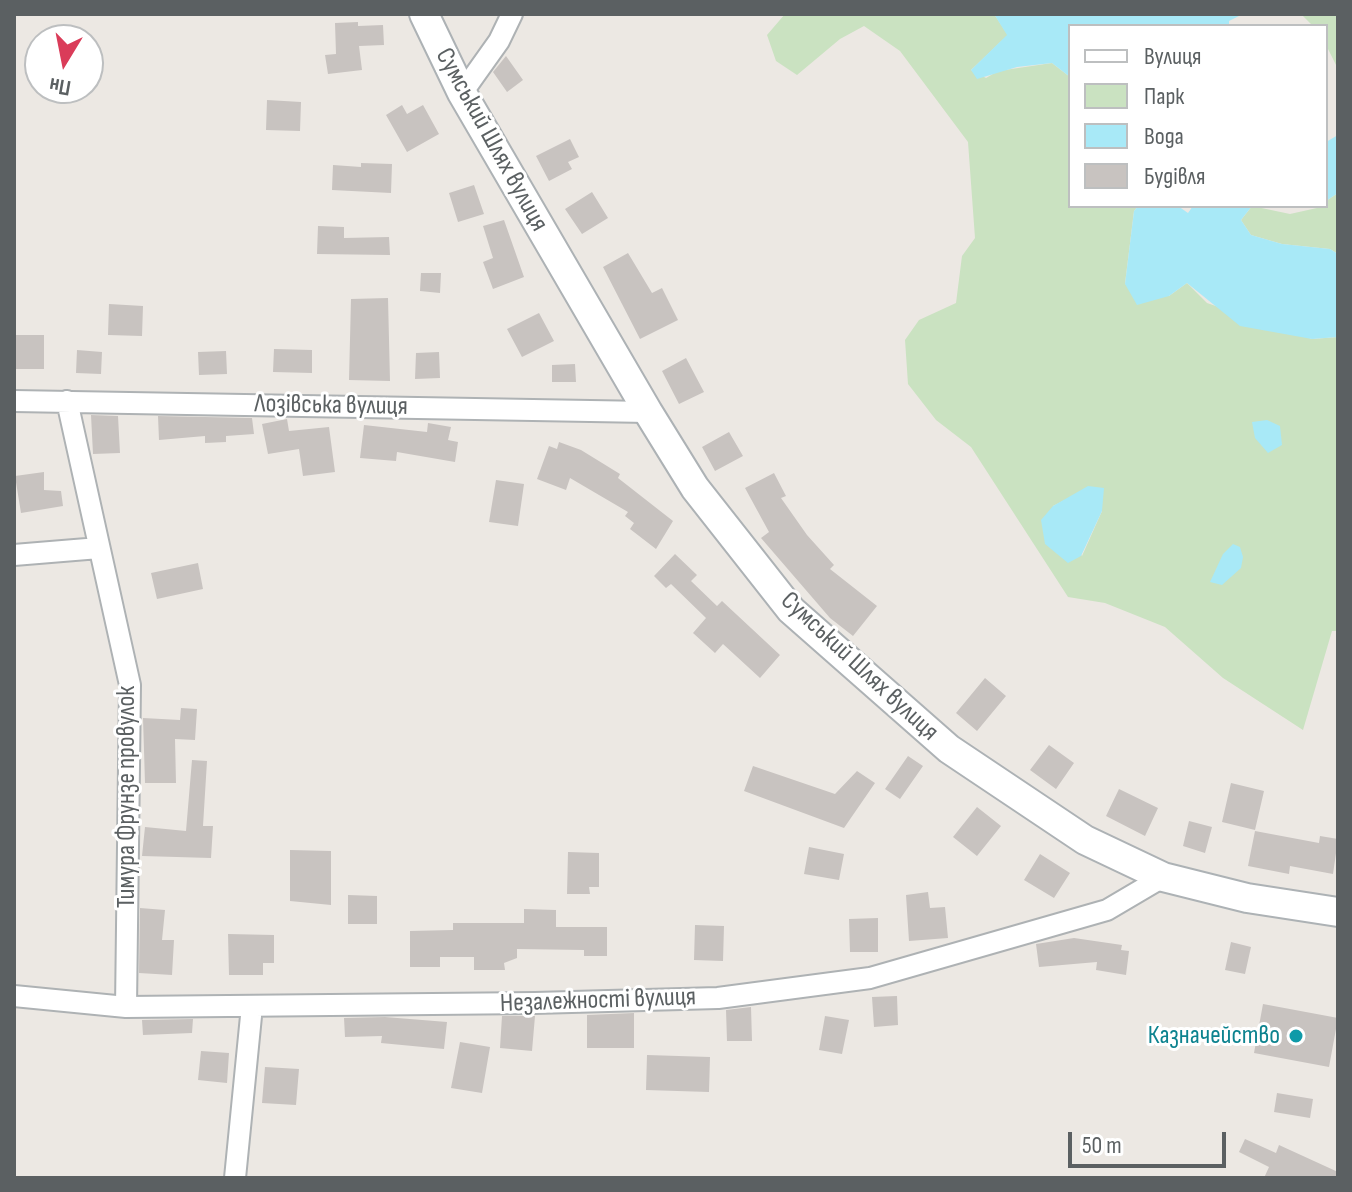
<!DOCTYPE html>
<meta charset="utf-8">
<style>
body{margin:0}
#map{position:relative;width:1352px;height:1192px;overflow:hidden;background:#ece8e3;font-family:"Sofia Sans Condensed",sans-serif}
canvas{display:block}
.frame{position:absolute;inset:0;border:16px solid #5b6062;pointer-events:none}
.legend{position:absolute;left:1068px;top:24px;width:260px;height:184px;box-sizing:border-box;background:#fff;border:2px solid #bdbfc0;margin:0;padding:10px 14px;list-style:none;font-size:24px;color:#5b6062}
.legend li{display:flex;align-items:center;gap:16px;height:40px}
.legend b{width:40px;border:2px solid #bdbfc0}
.north{position:absolute;left:24px;top:24px;width:80px;height:80px;box-sizing:border-box;background:#fff;border:2px solid #bdbfc0;border-radius:50%;rotate:190deg;font-size:22px;font-weight:700;line-height:32px;text-align:center;color:#5b6062}
.north::after{content:'';display:block;margin:auto;width:28px;height:36px;background:#da3c59;clip-path:polygon(50% 0,100% 100%,50% 72%,0 100%)}
.scale{position:absolute;left:1068px;top:1132px;width:158px;height:36px;box-sizing:border-box;border:4px solid #5b6062;border-top:0;padding-left:10px;font-size:24px;line-height:28px;white-space:nowrap;color:#5b6062;-webkit-text-stroke:6px #fff;paint-order:stroke}
</style>
<div id="map">
<canvas width="1352" height="1192"></canvas>
<div class="frame"></div>
<ul class="legend">
<li><b style="height:10px;background:#fff"></b>Вулиця</li>
<li><b style="height:22px;background:#cae2c1"></b>Парк</li>
<li><b style="height:22px;background:#a8e9f7"></b>Вода</li>
<li><b style="height:22px;background:#c8c3c0"></b>Будівля</li>
</ul>
<div class="north">Пн</div>
<div class="scale">50 m</div>
</div>
<script>
const ctx = document.querySelector('canvas').getContext('2d');
ctx.lineJoin = 'round';
function paint(path, color) { ctx.fillStyle = color; ctx.fill(path, 'evenodd'); }
const toPath = rows => new Path2D(rows.map(r => 'M' + r).join(''));
function stroke(path, color, width, dash) { ctx.strokeStyle = color; ctx.lineWidth = width; ctx.lineCap = dash ? 'butt' : 'round'; ctx.setLineDash(dash || []); ctx.stroke(path); }
function write(font, color, halo, rows, align = 'center') {
  ctx.font = font + ' "Sofia Sans Condensed",sans-serif'; ctx.lineWidth = 6; ctx.setLineDash([]); ctx.textBaseline = 'middle'; ctx.strokeStyle = halo; ctx.fillStyle = color; for (const [text, x, y, turn = 0] of rows) {
    ctx.save(); ctx.translate(x, y); ctx.rotate((+turn || 0) * Math.PI / 180); ctx.textAlign = isNaN(turn) ? turn : align; if (halo) ctx.strokeText(text, 0, 0); ctx.fillText(text, 0, 0); ctx.restore();
  }
}
const green = toPath([
 [785,14,994,14,1008,35,971,70,986,78,998,71,1052,63,1070,77,1070,206,1138,206,1134,211,1125,284,1169,296,1187,283,1207,303,1312,339,1338,337,1338,631,1332,631,1303,730,1223,678,1165,627,1105,603,1068,597,971,447,936,420,908,384,905,340,919,320,956,303,962,256,975,238,968,142,900,51,864,26,840,39,797,75,776,61,767,35],
 [1065,500,1102,511,1082,556,1053,506],
 [1301,14,1338,14,1338,69,1326,45,1326,26,1313,26],
 [1338,193,1338,254,1330,249,1282,244,1251,235,1241,220,1252,206,1290,214,1326,206,1326,201]
]);
const water = toPath([
 [994,14,1243,14,1229,21,1229,26,1070,26,1070,77,1052,63,1017,67,977,79,971,70,1007,35],
 [1338,135,1338,193,1326,201,1326,142],
 [1138,206,1178,206,1188,213,1193,206,1252,206,1241,220,1251,235,1282,244,1330,249,1338,254,1338,337,1312,339,1240,326,1187,283,1169,296,1137,305,1125,284,1134,211],
 [1267,420,1280,426,1282,445,1268,453,1255,438,1252,422],
 [1088,486,1104,488,1102,511,1081,556,1068,563,1045,544,1041,520,1053,506],
 [1233,544,1240,547,1243,557,1241,568,1222,585,1210,582,1223,554]
]);
const building = toPath([
 [358,22,358,26,383,25,384,45,359,46,362,70,328,74,325,55,336,54,335,23],
 [506,56,523,80,507,92,493,72],
 [267,100,301,102,300,131,266,130],
 [402,105,407,114,423,105,439,134,407,152,386,115],
 [570,139,579,157,568,162,572,169,549,181,536,156],
 [361,163,392,164,391,193,332,190,333,165,361,167],
 [474,185,484,214,458,222,449,193],
 [592,192,608,218,582,234,565,209],
 [504,220,524,277,493,289,483,262,493,258,483,226],
 [318,226,344,227,344,238,389,237,390,255,317,254],
 [628,253,652,293,662,288,678,320,640,339,603,267],
 [421,273,441,273,440,293,420,291],
 [388,298,390,381,349,380,351,299],
 [109,304,143,306,142,336,108,335],
 [539,313,554,341,522,357,507,329],
 [14,335,44,335,44,369,14,369],
 [274,349,312,350,312,373,273,372],
 [77,350,102,352,101,374,76,373],
 [226,351,227,374,199,375,198,352],
 [439,352,440,378,415,379,416,353],
 [686,358,704,392,679,404,662,371],
 [575,364,576,382,552,382,552,365],
 [91,415,118,416,120,453,93,454],
 [158,416,252,418,254,434,226,436,226,442,205,443,205,436,159,440],
 [287,419,289,431,329,427,335,472,303,476,299,449,268,454,262,424],
 [428,423,451,427,448,440,458,442,455,462,397,452,396,461,360,458,364,425,427,432],
 [729,432,743,456,715,471,702,447],
 [559,442,581,450,620,474,618,478,673,521,656,549,630,529,634,523,625,516,628,512,570,478,566,490,537,479,549,446,557,449],
 [44,472,44,490,61,491,63,506,21,513,15,476],
 [774,473,786,496,781,498,807,535,834,565,830,569,877,606,853,636,830,618,761,538,769,532,745,488],
 [496,480,524,484,518,526,489,522],
 [675,554,697,575,691,581,717,606,722,601,780,655,760,678,723,644,715,653,693,633,706,618,671,584,666,588,654,576],
 [198,563,203,589,157,599,151,573],
 [985,678,1006,696,977,731,956,713],
 [181,708,197,709,195,740,175,739,176,783,145,783,143,718,180,720],
 [1049,745,1074,763,1056,789,1030,770],
 [908,756,923,766,900,799,885,789],
 [192,760,207,761,203,826,213,826,211,858,142,856,145,827,186,831],
 [753,766,835,794,857,771,875,783,844,828,744,791],
 [1231,783,1264,791,1255,830,1222,822],
 [1119,789,1158,808,1145,836,1106,816],
 [977,807,1001,826,977,856,953,837],
 [1189,821,1212,827,1205,853,1183,846],
 [1255,831,1319,843,1320,836,1338,839,1333,874,1290,866,1289,874,1248,866],
 [809,847,844,854,839,880,804,874],
 [290,850,331,851,331,905,290,901],
 [568,852,599,853,599,887,589,887,590,894,567,894],
 [1040,854,1070,873,1054,898,1024,880],
 [928,892,930,908,945,907,948,938,909,941,906,895],
 [348,895,377,896,377,924,348,924],
 [140,908,165,910,162,940,174,940,172,975,139,973],
 [524,909,556,910,556,927,607,927,607,956,584,956,584,950,517,949,517,958,504,963,505,970,474,970,474,957,440,957,440,967,410,967,410,931,453,930,453,923,524,923],
 [878,918,878,952,850,952,849,919],
 [695,925,724,926,723,961,694,960],
 [228,934,274,935,274,963,263,963,263,975,229,975],
 [1074,938,1122,945,1121,950,1129,951,1126,975,1096,970,1097,962,1039,967,1036,944],
 [1231,942,1251,947,1245,974,1225,970],
 [897,996,898,1025,874,1027,872,997],
 [1263,1004,1338,1018,1329,1067,1254,1053],
 [751,1007,752,1041,727,1041,726,1010],
 [634,1013,634,1048,587,1048,587,1015],
 [502,1016,535,1016,532,1051,500,1048],
 [825,1016,849,1020,842,1054,819,1050],
 [385,1017,447,1022,444,1049,381,1043,382,1036,345,1037,344,1018],
 [193,1019,192,1033,143,1035,142,1020],
 [460,1042,490,1047,482,1093,451,1088],
 [201,1051,229,1053,227,1083,198,1080],
 [647,1055,710,1057,709,1092,646,1090],
 [265,1067,299,1069,296,1105,262,1103],
 [1277,1093,1313,1099,1310,1118,1274,1112],
 [1245,1139,1276,1153,1279,1145,1338,1172,1338,1178,1264,1178,1269,1167,1239,1152]
]);
const street = toPath([
 [462,93,499,41,512,14],
 [14,401,648,412],
 [67,401,130,685,126,1007],
 [14,555,99,548],
 [14,996,126,1007,535,1003,718,998,870,978,1107,910,1163,877],
 [235,1178,252,1006]
]);
const secondary = toPath([
 [424,14,462,93,648,412,695,488,791,610,949,749,1085,840,1163,877,1247,898,1338,912]
]);
const markers = [
 [1296,1036,8,"#0f9aa8"]
];
const streetNames = [
 ["Сумський Шлях вулиця",491,140,61],
 ["Лозівська вулиця",331,406,1],
 ["Сумський Шлях вулиця",859,667,43],
 ["Тимура Фрунзе провулок",127,797,-90],
 ["Незалежності вулиця",598,1001,-2]
];
const cultureNames = [
 ["Казначейство",1280,1036]
];
paint(green, '#cae2c1');
paint(water, '#a8e9f7');
paint(building, '#c8c3c0');
stroke(street, '#aeb2b4', 24);
stroke(secondary, '#adb2b5', 32);
stroke(street, '#fff', 20);
stroke(secondary, '#fff', 28);
for (const [x, y, r, color] of markers) { const dot = new Path2D(); dot.arc(x, y, r, 0, 2 * Math.PI); ctx.fillStyle = color; ctx.fill(dot); stroke(dot, '#fff', 3); }
write('26px', '#5b6062', '#fff', streetNames);
write('26px', '#0d838f', '#fff', cultureNames, 'right');
</script>
